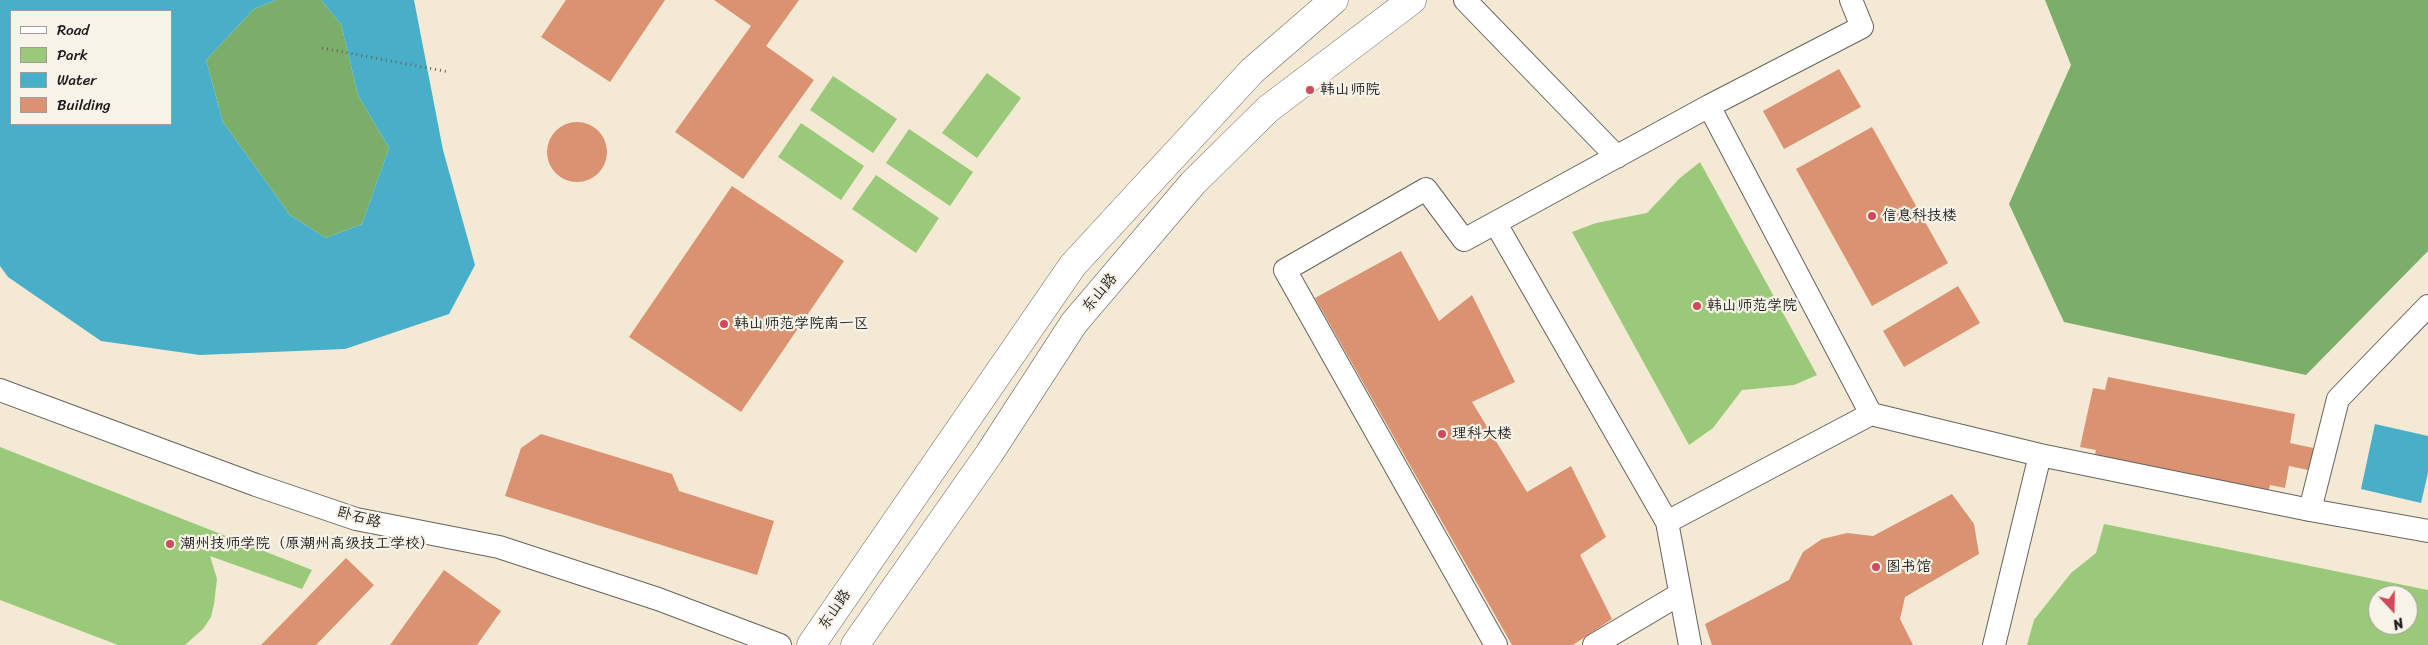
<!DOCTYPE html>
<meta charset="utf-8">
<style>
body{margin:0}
#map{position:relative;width:2428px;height:645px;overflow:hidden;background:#f3e9d5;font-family:Sriracha,sans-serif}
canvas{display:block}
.legend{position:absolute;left:10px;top:10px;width:162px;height:115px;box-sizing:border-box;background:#f7f3e8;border:1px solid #9f9d96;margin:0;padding:6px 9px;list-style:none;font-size:15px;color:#1c1c1c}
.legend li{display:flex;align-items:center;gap:10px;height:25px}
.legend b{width:25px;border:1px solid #9f9d96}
.north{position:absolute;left:2368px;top:585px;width:50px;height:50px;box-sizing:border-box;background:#f7f3e8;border:1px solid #9f9d96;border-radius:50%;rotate:159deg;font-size:14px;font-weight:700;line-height:20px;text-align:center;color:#1c1c1c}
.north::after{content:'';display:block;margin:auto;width:18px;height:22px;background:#d1495b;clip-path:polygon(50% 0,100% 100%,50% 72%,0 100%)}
</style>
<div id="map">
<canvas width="2428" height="645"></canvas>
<ul class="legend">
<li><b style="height:6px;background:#fff"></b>Road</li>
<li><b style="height:14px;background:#9aca79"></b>Park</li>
<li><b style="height:14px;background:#49afc8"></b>Water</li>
<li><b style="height:14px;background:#db9270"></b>Building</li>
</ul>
<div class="north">N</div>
</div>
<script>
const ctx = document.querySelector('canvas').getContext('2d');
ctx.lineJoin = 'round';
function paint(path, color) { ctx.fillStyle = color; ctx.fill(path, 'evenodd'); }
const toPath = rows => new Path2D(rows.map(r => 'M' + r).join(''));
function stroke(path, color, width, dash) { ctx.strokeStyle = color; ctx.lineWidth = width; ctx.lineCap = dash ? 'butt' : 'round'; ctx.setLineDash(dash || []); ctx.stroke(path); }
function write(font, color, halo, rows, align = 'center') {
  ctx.font = font + ' Sriracha,"LXGW WenKai TC",sans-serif'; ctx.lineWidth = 4.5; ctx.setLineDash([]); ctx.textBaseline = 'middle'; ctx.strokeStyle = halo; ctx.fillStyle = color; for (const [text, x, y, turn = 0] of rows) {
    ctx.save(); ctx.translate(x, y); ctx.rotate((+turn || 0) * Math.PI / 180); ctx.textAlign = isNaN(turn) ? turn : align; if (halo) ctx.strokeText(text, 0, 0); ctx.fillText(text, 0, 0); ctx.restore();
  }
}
const green = toPath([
 [987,73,1021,98,977,158,942,133],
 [833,76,897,119,873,153,810,110],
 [801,123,864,166,841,200,778,157],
 [909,129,973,172,950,206,886,163],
 [1700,162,1817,375,1794,385,1742,390,1713,428,1689,445,1572,232,1596,223,1647,213,1680,178],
 [876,175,939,218,916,253,852,209],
 [0,447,312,570,302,589,210,556,217,579,214,604,211,617,203,629,185,645,118,645,0,600],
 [2104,524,2428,590,2428,645,2027,645,2034,620,2071,573,2096,553],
 [2378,595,2408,595,2408,625,2378,625]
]);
const forest = toPath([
 [276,0,321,0,341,24,358,95,389,148,362,224,326,238,290,215,223,122,206,60,254,9],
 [2045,0,2428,0,2428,251,2306,375,2064,322,2009,204,2071,65]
]);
const water = toPath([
 [0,0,276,0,254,9,206,60,223,122,290,215,326,238,362,224,389,148,358,95,341,24,321,0,414,0,443,150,475,265,449,314,345,349,200,355,101,341,8,277,0,266],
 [11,11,171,11,171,124,11,124],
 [2375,424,2428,436,2428,473,2421,503,2361,489]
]);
const building = toPath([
 [566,0,665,0,610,82,541,37],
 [714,0,799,0,766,46,814,80,743,179,675,132,751,26],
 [1839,69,1861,107,1784,149,1763,111],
 '547 152a30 30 0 1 1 60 0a30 30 0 1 1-60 0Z',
 [1872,127,1948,263,1872,306,1796,169],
 [732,186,844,261,741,412,629,337],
 [1401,251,1439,321,1472,295,1515,382,1472,402,1527,492,1571,466,1606,537,1580,555,1612,619,1573,645,1512,645,1315,298],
 [1958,286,1980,323,1904,367,1883,331],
 [2108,377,2295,414,2290,443,2318,449,2313,471,2289,466,2285,488,2270,485,2268,493,2094,458,2096,450,2080,447,2093,388,2105,390],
 [541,434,672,474,679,491,774,521,757,575,505,496,521,448],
 [1952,494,1974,524,1979,554,1905,597,1900,619,1913,645,1712,645,1705,624,1789,580,1803,552,1822,539,1847,533,1873,536],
 [346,558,374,585,316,645,261,645],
 [444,570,501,611,477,645,390,645]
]);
const path = toPath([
 [322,48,449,72]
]);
const minor = toPath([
 [1465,0,1617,157],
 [1709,106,1871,414],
 [1496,224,1667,522],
 [0,390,256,485,356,519,499,547,658,599,780,645],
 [2310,510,2338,399,2428,306],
 [1496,645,1285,270,1426,189,1464,240,1709,106,1862,27,1851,0],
 [1594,645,1680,594],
 [1690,645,1667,522,1871,414,2040,455,2310,510,2428,531],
 [1994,645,2040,455]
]);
const primary = toPath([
 [811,645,1073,265,1252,71,1334,0],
 [855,645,989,454,1074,323,1193,183,1268,109,1412,0]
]);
const markers = [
 [1310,90,5,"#d1495b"],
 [1872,216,5,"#d1495b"],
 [1697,306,5,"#d1495b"],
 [724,324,5,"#d1495b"],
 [1442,434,5,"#d1495b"],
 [170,544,5,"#d1495b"],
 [1876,567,5,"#d1495b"]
];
const poiNames = [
 ["韩山师院",1320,90],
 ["信息科技楼",1882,216],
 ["韩山师范学院",1707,306],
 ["韩山师范学院南一区",734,324],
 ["理科大楼",1452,434],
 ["潮州技师学院（原潮州高级技工学校）",180,544],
 ["图书馆",1886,567]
];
const streetNames = [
 ["东山路",1100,293,-50],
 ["卧石路",359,518,15],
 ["东山路",835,610,-55]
];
paint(green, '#9aca79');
paint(forest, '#7bae69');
paint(water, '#49afc8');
paint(building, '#db9270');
stroke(minor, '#67645d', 24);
stroke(primary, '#67645d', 29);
stroke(path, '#67645d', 3, [1, 4]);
stroke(minor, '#fff', 22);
stroke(primary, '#fff', 28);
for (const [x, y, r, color] of markers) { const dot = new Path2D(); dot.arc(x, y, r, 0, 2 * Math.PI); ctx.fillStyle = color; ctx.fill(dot); stroke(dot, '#f7f3e8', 2); }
write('15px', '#1c1c1c', '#f7f3e8', poiNames, 'left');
write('15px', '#1c1c1c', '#f7f3e8', streetNames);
</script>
